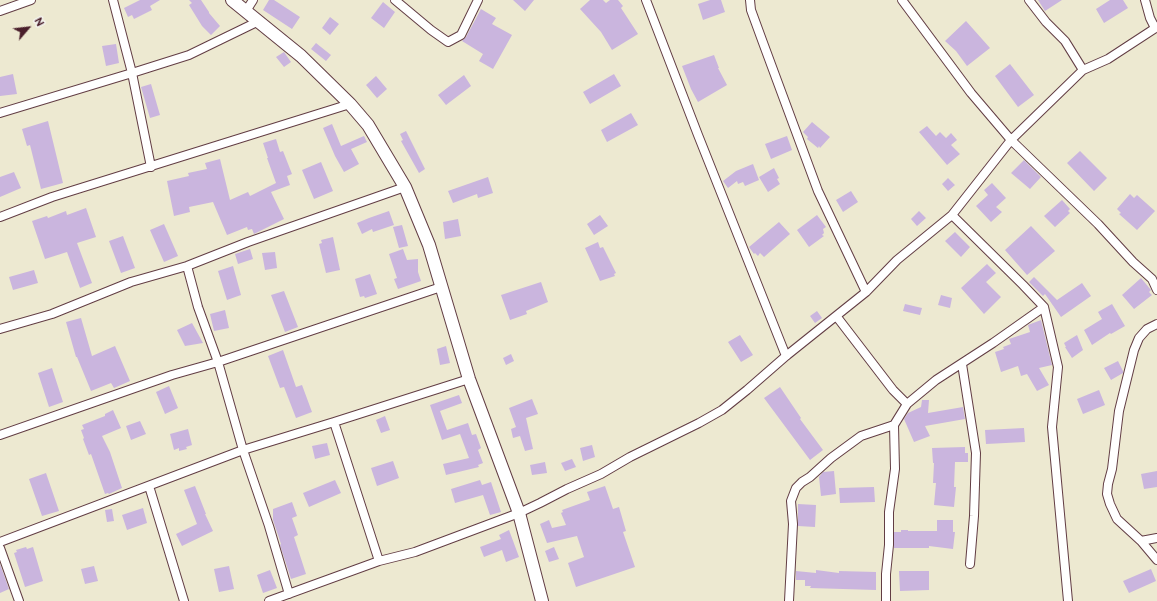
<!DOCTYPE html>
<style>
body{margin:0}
#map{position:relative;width:1157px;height:601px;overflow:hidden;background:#ede9d1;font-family:"Balsamiq Sans",sans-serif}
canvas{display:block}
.north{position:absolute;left:8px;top:8px;width:40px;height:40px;-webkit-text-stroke:3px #f6f6f2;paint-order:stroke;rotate:62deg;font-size:11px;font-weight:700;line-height:16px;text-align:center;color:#4a1f2b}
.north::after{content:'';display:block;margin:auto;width:14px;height:18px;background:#4a1f2b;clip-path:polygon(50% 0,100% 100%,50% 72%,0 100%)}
</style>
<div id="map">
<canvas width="1157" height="601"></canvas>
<div class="north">N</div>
</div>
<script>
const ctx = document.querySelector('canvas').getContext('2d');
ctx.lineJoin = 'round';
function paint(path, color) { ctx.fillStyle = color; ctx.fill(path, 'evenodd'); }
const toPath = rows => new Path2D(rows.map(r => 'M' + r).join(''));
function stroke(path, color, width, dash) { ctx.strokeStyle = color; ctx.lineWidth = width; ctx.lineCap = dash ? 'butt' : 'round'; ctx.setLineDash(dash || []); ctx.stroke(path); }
const building = toPath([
 [140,0,160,0,150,6,152,10,134,19,132,15,128,17,124,8],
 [189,0,201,0,209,12,209,13,220,26,211,35,202,26,189,5,192,3],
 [269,0,274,0,300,17,292,29,263,10],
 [513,0,534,0,525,11],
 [590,0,603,0,606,3,610,0,618,0,623,6,621,8,638,34,612,50,601,32,580,9],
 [710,0,721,0,725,12,703,20,698,4],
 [1038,0,1062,0,1045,11],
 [1110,0,1123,0,1128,8,1104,23,1096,9],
 [383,2,395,12,384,28,371,18],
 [481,9,496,18,492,24,512,35,493,69,479,61,483,54,462,41,466,37],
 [330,17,339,24,330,35,322,28],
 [966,21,990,48,967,66,956,51,945,41],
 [316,43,331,55,326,61,311,49],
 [116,44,119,63,106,66,102,46],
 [284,52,291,62,284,67,276,57],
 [714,55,719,68,718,68,727,85,698,102,691,89,682,66],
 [1010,64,1034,95,1018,107,995,76],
 [13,74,17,94,0,96,0,77],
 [614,74,621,86,590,104,583,92],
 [464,75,471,86,446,105,438,95],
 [376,76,387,89,377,98,366,85],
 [151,84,160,115,150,118,141,87],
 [631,113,638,125,607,142,601,130],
 [48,121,63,183,41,189,30,145,27,146,22,129],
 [812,122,830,137,820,148,819,146,818,148,807,139,808,137,803,132],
 [332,124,341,146,364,136,367,142,351,149,359,164,344,172,335,156,323,128],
 [927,126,936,136,940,132,946,138,951,133,957,140,951,145,960,154,947,165,919,132],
 [406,131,425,169,419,173,401,141,403,140,400,134],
 [787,136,792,150,771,159,765,144],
 [276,139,280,152,283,151,292,174,287,176,290,185,271,192,284,219,254,234,252,229,248,230,247,227,227,235,213,202,189,207,190,212,174,216,167,181,189,176,188,173,207,169,205,163,220,159,230,200,248,192,250,196,276,183,267,158,268,158,263,143],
 [1080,151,1107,178,1094,191,1067,163],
 [1024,160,1041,177,1030,189,1011,173],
 [321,162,333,191,314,199,302,170],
 [753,164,759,180,745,186,743,182,738,184,737,181,728,188,723,181,736,171],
 [774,168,779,178,777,179,780,184,768,192,759,177],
 [14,172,21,188,0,197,0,177],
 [488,177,493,193,478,198,477,194,453,203,448,191],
 [948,178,955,185,948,191,942,184],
 [992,183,1006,198,996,207,1002,212,991,222,976,206,988,195,984,190],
 [851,191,858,202,843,212,836,200],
 [1130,194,1134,198,1137,195,1155,211,1137,230,1119,214,1121,213,1117,209],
 [1062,200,1070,209,1068,211,1070,213,1055,227,1044,216],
 [86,208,96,237,77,243,92,283,80,288,67,252,45,259,32,221,47,216,48,218,66,211,67,215],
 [389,211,394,225,373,232,372,229,362,234,357,223,369,218],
 [919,211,926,218,917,226,911,219],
 [600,215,608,226,594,235,587,224],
 [817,215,826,227,823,229,824,233,822,235,824,236,809,247,797,230],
 [458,219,461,236,445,239,443,222],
 [779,222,790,234,764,257,760,253,758,256,755,253,754,254,749,247],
 [164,224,178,256,164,262,150,230],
 [402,225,408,246,399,248,393,227],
 [1031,226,1055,251,1027,275,1005,250],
 [955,232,970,247,961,257,945,241],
 [123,236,135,268,121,273,109,241],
 [333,237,340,270,326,273,319,244,322,243,321,240],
 [598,242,600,248,603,247,616,273,614,274,615,276,600,281,585,248],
 [250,249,253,259,238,264,235,254],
 [403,249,407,260,418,259,418,272,421,281,398,289,394,279,397,278,389,254],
 [275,252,277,268,265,270,262,253],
 [987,264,996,273,986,282,1001,297,984,314,961,288],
 [233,266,241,295,227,300,218,271],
 [34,270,38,283,13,290,9,277],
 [370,274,377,294,365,298,364,296,360,297,355,279],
 [1034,277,1057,300,1082,283,1091,296,1061,317,1045,294,1043,296,1029,282],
 [1141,278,1151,290,1149,292,1152,295,1134,309,1122,295],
 [541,282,548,302,526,311,527,314,510,320,501,295],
 [284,291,298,327,285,332,271,295],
 [941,295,952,298,950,308,938,305],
 [905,304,922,308,920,315,903,311],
 [1112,304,1125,326,1111,334,1110,333,1092,345,1084,330,1102,319,1098,312],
 [225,310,229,328,214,331,210,314],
 [817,311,822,318,815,323,810,316],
 [81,318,92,356,115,346,130,381,114,388,111,383,91,391,77,357,76,357,66,322],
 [1041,320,1052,365,1039,368,1049,385,1037,391,1027,374,1021,376,1018,366,1001,372,995,352,1004,349,1003,347,1011,344,1009,339,1030,332,1028,325],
 [192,323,203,343,185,346,177,330],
 [740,335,753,355,741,362,728,342],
 [1077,335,1083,350,1072,358,1065,347,1066,347,1064,343],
 [446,346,450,363,440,365,437,349],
 [283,350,296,387,302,385,312,412,296,418,284,387,280,388,268,356],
 [511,354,514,361,506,365,503,358],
 [1118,361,1123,371,1123,373,1111,380,1104,368],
 [52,368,63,402,49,407,38,373],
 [169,386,178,408,165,414,156,392],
 [780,387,801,418,800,419,823,450,810,460,764,398],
 [1099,390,1105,405,1083,414,1077,399],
 [459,395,462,403,440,411,447,430,468,423,472,435,476,434,481,448,478,450,483,463,478,465,479,467,446,475,443,464,469,458,460,434,442,440,430,405],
 [532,399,538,414,526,418,533,449,525,451,520,436,513,438,511,429,516,427,509,408],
 [922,400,929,400,928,413,963,407,965,419,925,426,930,436,914,442,904,419,908,413,921,407],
 [113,410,121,428,102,436,110,452,122,488,109,494,108,493,105,494,91,454,89,455,83,439,84,438,81,430,84,429,82,425,105,416,105,414],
 [385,416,390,430,381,433,376,420],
 [140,421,146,434,131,440,126,426],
 [1024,428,1025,442,986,444,985,430],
 [188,429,192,445,186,447,187,449,179,451,179,448,174,450,170,434],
 [327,443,330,455,315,459,312,446],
 [592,445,595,457,583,461,580,448],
 [965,447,965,453,968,453,968,462,955,462,954,487,956,487,954,507,934,505,936,483,933,483,934,463,933,463,932,448],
 [572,459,576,467,565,471,561,463],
 [393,461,399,478,377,486,371,468],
 [545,462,547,473,532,475,530,465],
 [834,471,836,494,821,496,819,477,823,472],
 [1157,471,1157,487,1144,489,1141,474],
 [46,473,59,511,42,516,29,479],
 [335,480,341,493,309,507,303,493],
 [480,480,482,485,491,482,501,512,490,515,483,495,455,503,451,489],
 [195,486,206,514,205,514,213,531,182,546,176,534,197,524,184,490],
 [605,486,613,509,619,507,626,531,623,532,635,567,576,587,568,563,584,557,577,536,547,543,540,524,549,520,552,528,566,525,561,513,563,512,562,510,590,500,587,492],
 [874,487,875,502,840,503,839,488],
 [292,502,297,516,292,518,298,535,294,537,306,574,291,579,280,545,281,544,273,520,273,509],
 [798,504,816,505,815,527,798,526],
 [143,508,147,523,127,530,122,515],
 [112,509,114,521,107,522,105,510],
 [937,520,953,520,953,532,955,532,953,549,929,546,929,548,894,548,894,532,901,532,901,530,908,530,908,531,937,531],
 [509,530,519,557,506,562,502,550,484,557,480,547,501,539,499,535],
 [26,547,27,549,33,547,43,581,25,587,14,553,17,552,16,550],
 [554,547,559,559,549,562,545,551],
 [0,564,9,589,0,593],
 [94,566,98,581,85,584,81,569],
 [229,566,234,589,219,592,214,569],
 [1151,569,1156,581,1129,593,1123,581],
 [270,570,277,588,263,593,257,575],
 [816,570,839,573,839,571,876,572,876,590,810,588,811,586,805,586,805,580,796,580,796,571,816,573],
 [899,571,929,571,929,590,900,591]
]);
const street = toPath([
 [113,0,132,73,189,55,259,21],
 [395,0,431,30,448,42,461,35,478,0],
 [646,0,698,135,786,356],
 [750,0,751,10,762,40,818,191,866,292],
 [902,0,971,93,1011,140,1098,224,1133,262,1152,279,1157,290],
 [1029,0,1046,22,1065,41,1083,70],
 [1145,0,1150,18,1155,28],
 [0,11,31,0],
 [246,11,253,0],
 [0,113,132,73,151,167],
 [952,215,1023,285,1044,307,1058,367,1052,427,1068,601],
 [0,217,52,197,350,104],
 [187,266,198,307,218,362,243,450,269,526,289,594],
 [837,317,893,390,907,404],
 [0,329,52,314,131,282,187,266,248,242,405,187],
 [962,364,976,453,974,516,970,564],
 [334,422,379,561],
 [0,435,172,375,218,362,441,287],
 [149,486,184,601],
 [1157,538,1141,541,1157,560],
 [1141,541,1117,519,1110,504,1107,494,1108,484,1112,469,1119,411,1134,350,1139,338,1147,329,1157,324],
 [0,542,243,450,334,422,469,379],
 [0,548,19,601],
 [269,601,379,561,415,552,519,513,540,503,567,489,601,474,630,457,699,423,722,410,747,390,786,356,866,292,897,260,952,215,1011,140,1083,70,1108,59,1157,27],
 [789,601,793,524,791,501,796,488,802,482,810,477,831,458,861,436,894,425,907,404,936,380,993,343,1044,307],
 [886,601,886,574,889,545,889,512,895,469,894,425]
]);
const secondary = toPath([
 [232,0,301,56,350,104,368,125,405,187,429,245,469,379,519,513,542,601]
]);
paint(building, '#cab5de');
stroke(street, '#623d44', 10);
stroke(secondary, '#623d44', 14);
stroke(street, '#fff', 8);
stroke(secondary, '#fff', 12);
</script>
